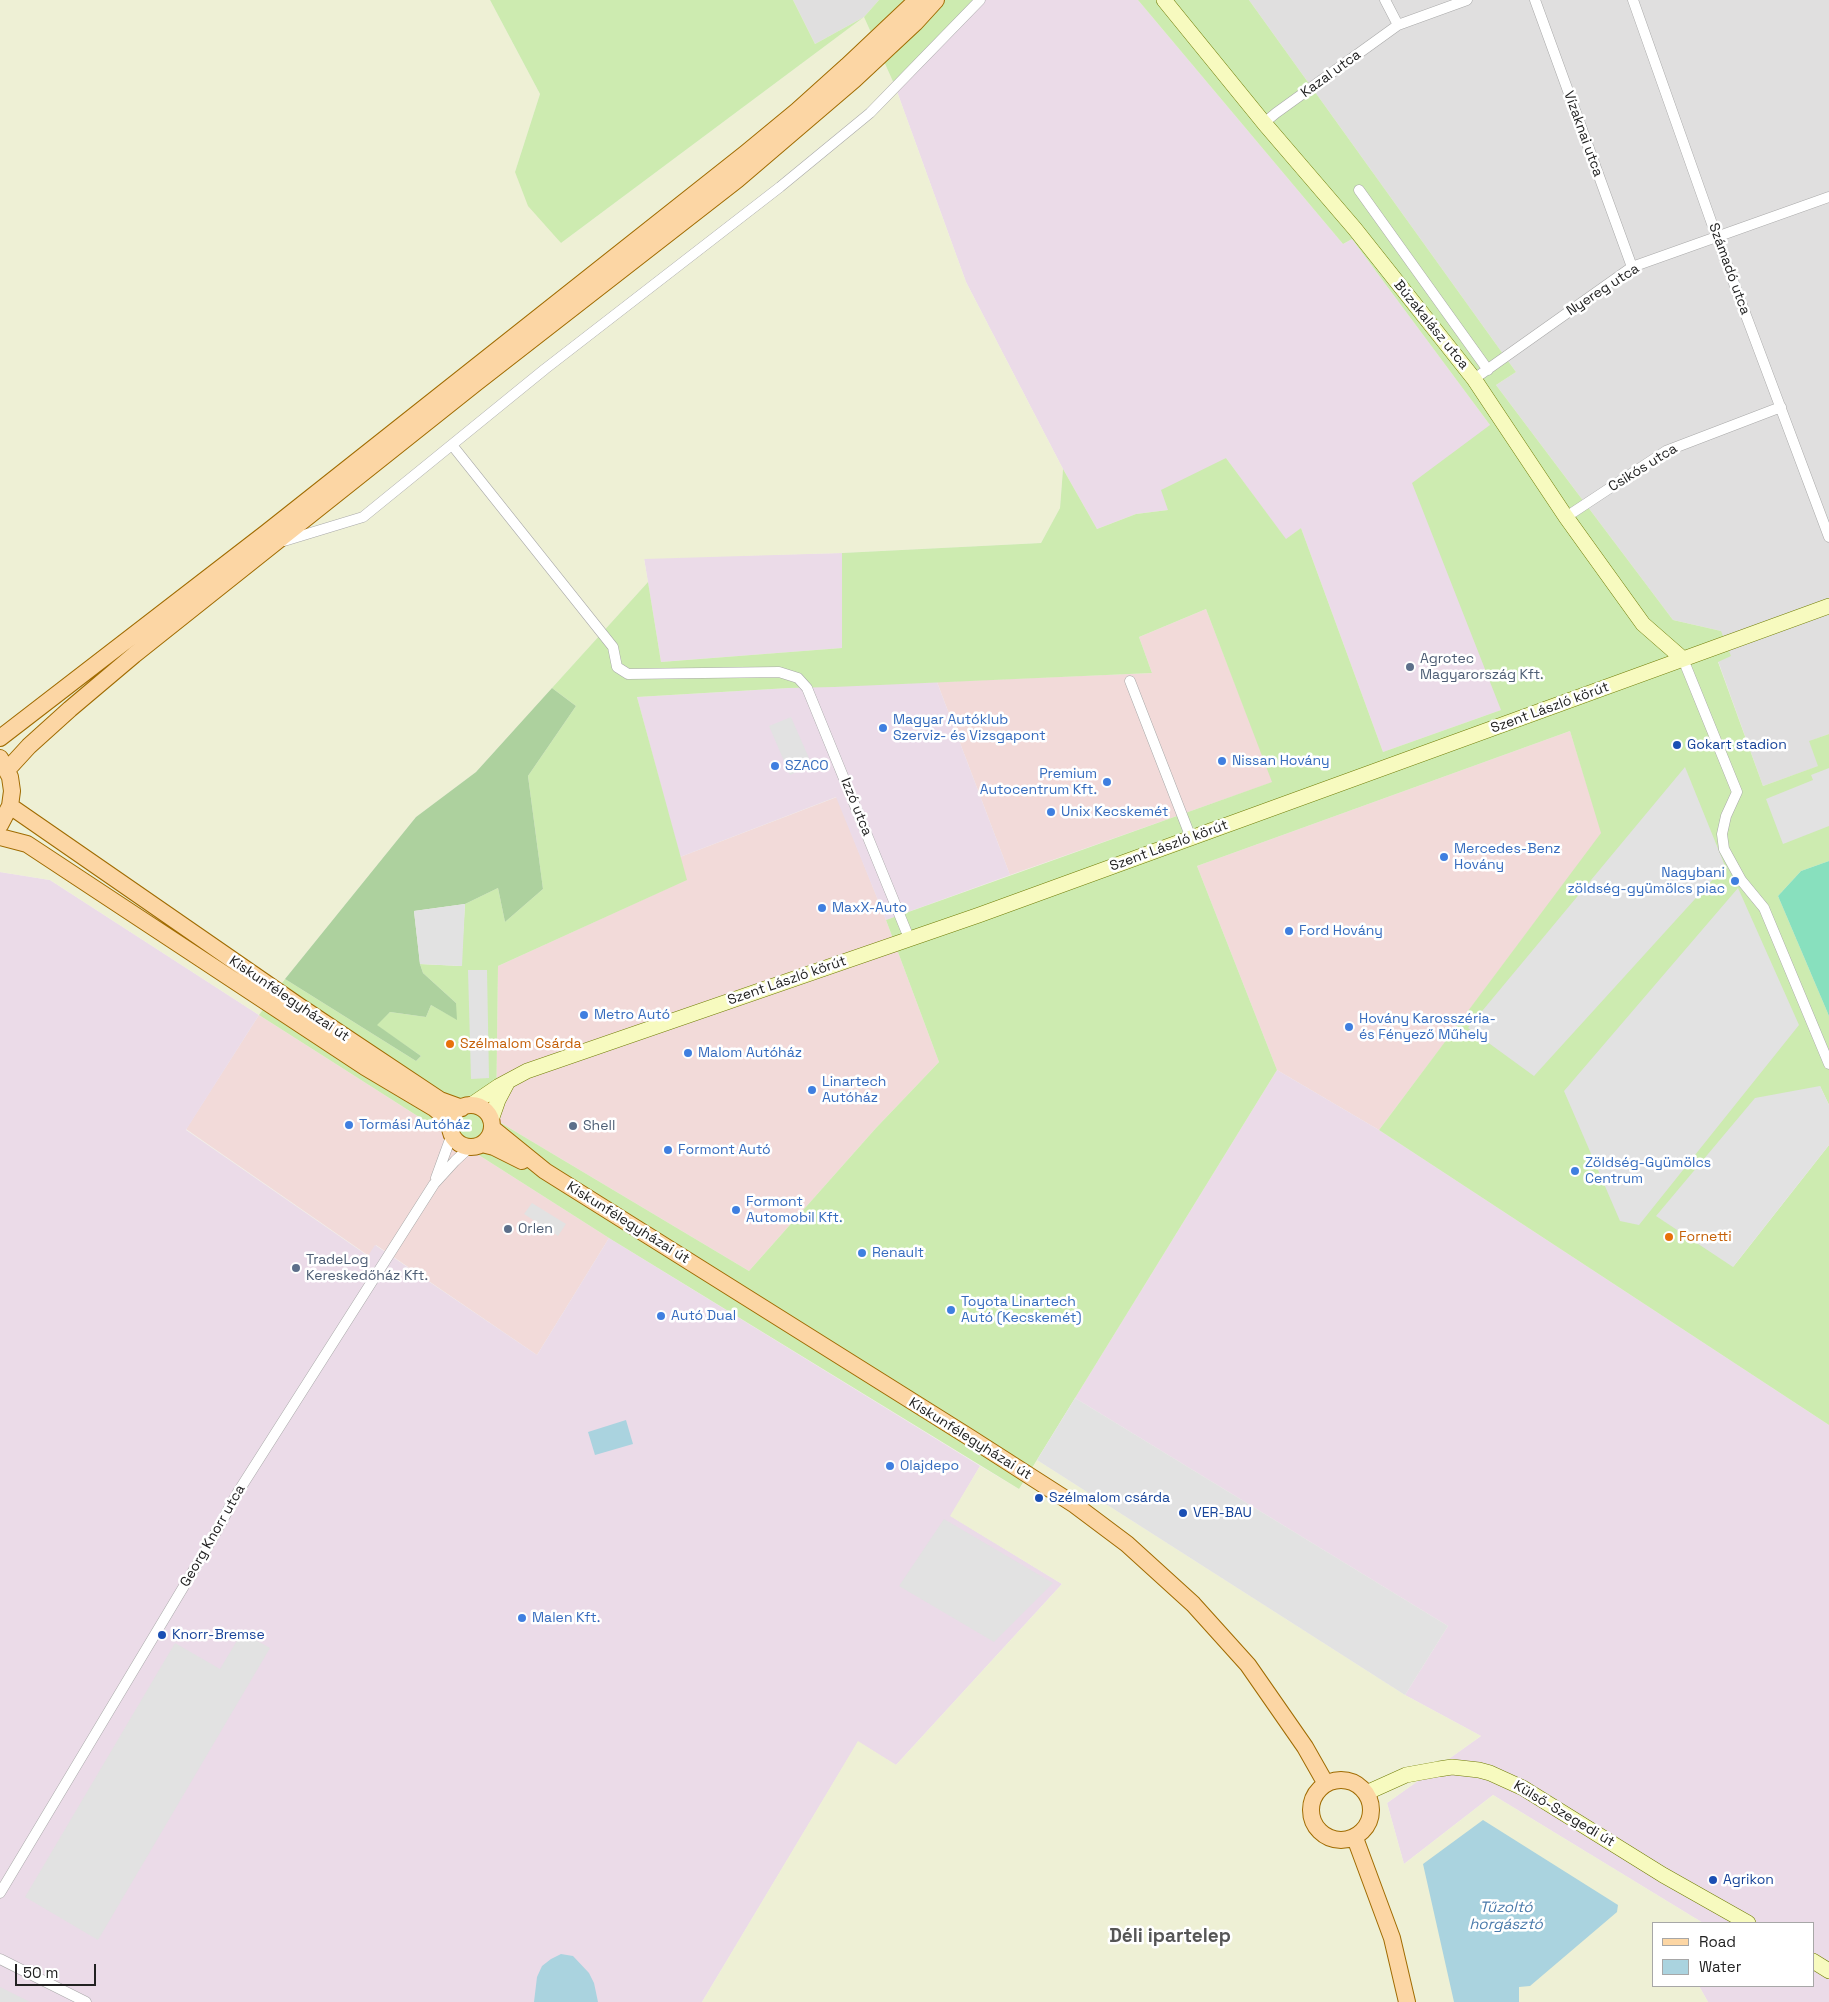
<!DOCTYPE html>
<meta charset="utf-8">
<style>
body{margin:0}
#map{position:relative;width:1829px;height:2002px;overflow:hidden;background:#f2efe9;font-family:"Space Grotesk",sans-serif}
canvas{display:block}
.legend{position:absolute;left:1652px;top:1922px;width:162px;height:65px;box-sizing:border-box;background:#fff;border:1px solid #a7a7a7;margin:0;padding:6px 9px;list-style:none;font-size:15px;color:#222}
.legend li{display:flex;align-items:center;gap:10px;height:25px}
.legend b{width:25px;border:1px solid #a7a7a7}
.scale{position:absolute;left:15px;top:1964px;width:81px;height:22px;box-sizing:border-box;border:2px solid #222;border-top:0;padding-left:6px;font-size:15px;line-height:18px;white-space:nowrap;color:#222;-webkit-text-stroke:4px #fff;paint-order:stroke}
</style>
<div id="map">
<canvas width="1829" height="2002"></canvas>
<ul class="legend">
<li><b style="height:6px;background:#fcd6a4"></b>Road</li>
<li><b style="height:14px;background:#aad3df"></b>Water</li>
</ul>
<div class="scale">50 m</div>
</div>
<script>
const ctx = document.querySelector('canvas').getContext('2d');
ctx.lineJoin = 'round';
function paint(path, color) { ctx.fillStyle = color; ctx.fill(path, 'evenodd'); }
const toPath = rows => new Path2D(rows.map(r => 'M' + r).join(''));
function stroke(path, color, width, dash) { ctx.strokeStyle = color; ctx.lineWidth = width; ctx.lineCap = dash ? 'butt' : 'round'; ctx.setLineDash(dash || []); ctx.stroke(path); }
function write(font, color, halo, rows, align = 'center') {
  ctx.font = font + ' "Space Grotesk",sans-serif'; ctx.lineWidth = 5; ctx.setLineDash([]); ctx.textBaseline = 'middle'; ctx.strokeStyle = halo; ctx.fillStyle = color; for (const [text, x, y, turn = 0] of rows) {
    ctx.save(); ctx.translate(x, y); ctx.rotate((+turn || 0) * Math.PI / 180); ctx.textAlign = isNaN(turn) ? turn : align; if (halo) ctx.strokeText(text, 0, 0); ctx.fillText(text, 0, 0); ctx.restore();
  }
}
const residential = toPath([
 [793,0,879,0,864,17,815,44],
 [1249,0,1829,0,1829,734,1810,741,1819,766,1763,786,1718,661,1721,631,1673,620,1496,385,1516,372]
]);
const commercial = toPath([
 [1206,609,1273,782,1010,875,937,682,1152,673,1139,637],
 [1570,731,1602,833,1379,1130,1277,1070,1197,866],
 [837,797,886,920,939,1062,876,1128,749,1271,496,1120,498,966,686,880,680,857],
 [259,1015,609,1238,537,1355,376,1245,369,1256,186,1129]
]);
const industrial = toPath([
 [974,0,1138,0,1343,244,1352,239,1490,425,1501,710,1383,752,1301,528,1286,540,1226,458,1168,510,1136,514,1097,529,1063,469,966,282,895,86],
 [842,553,842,648,661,662,644,558],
 [937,682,1010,875,886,920,836,797,680,857,637,697,789,688],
 [0,872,50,880,259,1015,186,1130,368,1256,375,1245,537,1355,609,1238,980,1466,951,1516,1062,1584,896,1765,858,1742,702,2002,0,2002],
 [1277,1070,1379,1130,1829,1425,1829,2002,1708,2002,1699,1986,1813,1986,1813,1923,1703,1923,1493,1795,1404,1864,1387,1803,1481,1736,1405,1695,1448,1626,1075,1398]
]);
const farmland = toPath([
 [0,0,490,0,540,94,515,172,561,243,864,17,895,86,966,282,1063,469,1060,508,1041,543,842,553,644,559,648,582,476,772,416,817,285,979,259,1015,50,880,0,872],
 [1037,1460,1405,1695,1481,1736,1387,1803,1404,1864,1493,1795,1703,1923,1653,1923,1653,1986,1699,1986,1708,2002,702,2002,858,1741,896,1765,1062,1584,950,1516,980,1466,1019,1489]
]);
const grass = toPath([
 [490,0,793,0,815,44,864,17,879,0,974,0,895,86,864,17,561,243,528,206,515,172,540,94],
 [1138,0,1249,0,1516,372,1496,385,1673,620,1721,631,1731,656,1718,662,1763,786,1818,766,1809,741,1829,734,1829,861,1801,871,1778,896,1829,1016,1829,1105,1820,1086,1733,1267,1829,1145,1829,1425,1379,1130,1601,833,1570,731,1197,866,1277,1070,1019,1489,609,1238,259,1015,285,979,416,1061,421,1056,376,1025,390,1012,426,1017,431,1005,456,1019,456,1003,423,973,420,964,461,966,465,904,498,888,505,922,543,889,528,776,576,706,552,688,648,582,661,662,842,648,842,553,1041,543,1060,508,1063,469,1097,529,1136,514,1168,510,1161,490,1226,458,1286,539,1301,528,1383,752,1501,710,1412,483,1490,425,1352,239,1343,244],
 [1206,609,1272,782,886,920,939,1062,876,1128,749,1271,496,1120,498,966,687,880,637,697,789,688,834,687,1152,673,1139,637]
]);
const forest = toPath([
 [552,688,576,706,528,776,543,889,505,922,498,888,465,904,414,911,420,964,423,973,456,1003,457,1020,431,1005,426,1017,390,1012,377,1025,421,1056,416,1061,285,979,416,817,476,772]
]);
const pitch = toPath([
 [1829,861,1829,1016,1778,896,1801,871]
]);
const parking = toPath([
 [791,717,812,765,790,775,769,726],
 [1685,767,1725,866,1534,1076,1468,1028],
 [1829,768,1829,826,1783,844,1766,799,1813,780,1811,775],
 [1738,888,1799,1025,1639,1225,1620,1221,1564,1091],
 [465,904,462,966,420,964,414,911],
 [468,970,487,970,489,1078,471,1079],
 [1820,1086,1829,1105,1829,1145,1733,1267,1656,1216,1755,1098],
 [532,1203,566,1224,558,1236,524,1214],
 [1075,1398,1448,1626,1405,1695,1037,1460],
 [944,1519,1053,1583,994,1642,899,1586],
 [242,1632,270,1648,98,1940,25,1897,175,1643,220,1669],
 [0,1987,30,2002,0,2002]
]);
const water = toPath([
 [626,1420,633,1444,595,1455,588,1432],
 [1483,1820,1618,1905,1617,1912,1530,1986,1519,1987,1519,2002,1454,2002,1423,1864],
 [561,1954,573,1956,589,1973,594,1983,598,2002,534,2002,537,1977,542,1966,551,1959]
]);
const street = toPath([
 [1385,0,1398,25],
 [1535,0,1632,267],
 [1633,0,1717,238,1829,537],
 [1264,123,1276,113,1398,25,1467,0],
 [1359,190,1488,370],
 [1474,379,1632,267,1829,197],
 [452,445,613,647,617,667,628,674,779,672,798,678,807,688,909,938],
 [1566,517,1666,451,1781,407],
 [284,541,363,517,545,369,780,187,870,113,980,0],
 [1683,659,1737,792,1726,816,1722,834,1724,849,1741,880,1764,908,1829,1064],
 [1130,681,1191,838],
 [436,1178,452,1134],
 [0,1893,211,1541,238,1492,434,1184,455,1161,470,1147],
 [0,1959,86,2002]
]);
const secondary = toPath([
 [1164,0,1264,123,1355,229,1474,379,1566,517,1643,624,1683,659],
 [471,1105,499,1086,527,1071,979,915,1829,606],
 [491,1120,498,1100,507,1083],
 [1366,1793,1406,1775,1439,1769,1452,1767,1479,1770,1490,1773,1523,1788,1663,1875,1748,1923],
 [1813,1961,1829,1971]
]);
const primary = toPath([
 [0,738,266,533,746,153,797,111,847,66,917,0],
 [0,758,10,777,12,791,10,806,0,825],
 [7,770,29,746,70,709,134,655,476,383,737,180,854,80,915,23,936,0],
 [10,806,299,1006,440,1100,462,1108],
 [0,837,27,844,365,1067,434,1108,445,1117,451,1125],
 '450 1126a21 21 0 1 1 42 0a21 21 0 1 1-42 0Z',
 [492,1128,545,1171,969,1437,1075,1505,1127,1544,1193,1604,1248,1665,1305,1747,1326,1784],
 [482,1144,494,1147,522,1161],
 '1311 1810a30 30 0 1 1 60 0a30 30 0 1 1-60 0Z',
 [1355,1838,1392,1938,1407,2002]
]);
const markers = [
 [1410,667,5,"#5c6f8a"],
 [883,728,5,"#3f7fe0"],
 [1677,745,5,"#1a4fb4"],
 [1222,761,5,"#3f7fe0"],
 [775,766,5,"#3f7fe0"],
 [1107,782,5,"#3f7fe0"],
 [1051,812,5,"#3f7fe0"],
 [1444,857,5,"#3f7fe0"],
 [1735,881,5,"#3f7fe0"],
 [822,908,5,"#3f7fe0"],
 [1289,931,5,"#3f7fe0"],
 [584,1015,5,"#3f7fe0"],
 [1349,1027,5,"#3f7fe0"],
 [450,1044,5,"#e8710a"],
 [688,1053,5,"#3f7fe0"],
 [812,1090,5,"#3f7fe0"],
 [349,1125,5,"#3f7fe0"],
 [573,1126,5,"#5c6f8a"],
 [668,1150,5,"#3f7fe0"],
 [1575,1171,5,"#3f7fe0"],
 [736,1210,5,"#3f7fe0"],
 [508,1229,5,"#5c6f8a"],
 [1669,1237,5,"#e8710a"],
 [862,1253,5,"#3f7fe0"],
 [296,1268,5,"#5c6f8a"],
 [951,1310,5,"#3f7fe0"],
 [661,1316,5,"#3f7fe0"],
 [890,1466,5,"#3f7fe0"],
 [1039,1498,5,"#1a4fb4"],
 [1183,1513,5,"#1a4fb4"],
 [522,1618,5,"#3f7fe0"],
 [162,1635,5,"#1a4fb4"],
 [1713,1880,5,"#1a4fb4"]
];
const streetNames = [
 ["Kazal utca",1331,74,-36],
 ["Vízaknai utca",1583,134,70],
 ["Számadó utca",1729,269,70],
 ["Nyereg utca",1603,290,-33],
 ["Búzakalász utca",1431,325,51],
 ["Csikós utca",1643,468,-32],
 ["Szent László körút",1550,708,-20],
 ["Izzó utca",856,807,68],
 ["Szent László körút",1169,846,-20],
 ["Szent László körút",787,981,-19],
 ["Kiskunfélegyházai út",289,999,34],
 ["Kiskunfélegyházai út",628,1223,32],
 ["Kiskunfélegyházai út",970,1439,32],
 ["Georg Knorr utca",213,1536,-60],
 ["Külső-Szegedi út",1564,1814,31]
];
const serviceNames = [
 ["Agrotec",1420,659],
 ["Magyarország Kft.",1420,675],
 ["Shell",583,1126],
 ["Orlen",518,1229],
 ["TradeLog",306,1260],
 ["Kereskedőház Kft.",306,1276]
];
const shopNames = [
 ["Magyar Autóklub",893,720],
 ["Szerviz- és Vizsgapont",893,736],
 ["Nissan Hovány",1232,761],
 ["SZACO",785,766],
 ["Premium",1097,774,"right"],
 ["Autocentrum Kft.",1097,790,"right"],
 ["Unix Kecskemét",1061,812],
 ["Mercedes-Benz",1454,849],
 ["Hovány",1454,865],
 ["Nagybani",1725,873,"right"],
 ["zöldség-gyümölcs piac",1725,889,"right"],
 ["MaxX-Auto",832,908],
 ["Ford Hovány",1299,931],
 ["Metro Autó",594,1015],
 ["Hovány Karosszéria-",1359,1019],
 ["és Fényező Műhely",1359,1035],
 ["Malom Autóház",698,1053],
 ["Linartech",822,1082],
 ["Autóház",822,1098],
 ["Tormási Autóház",359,1125],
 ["Formont Autó",678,1150],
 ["Zöldség-Gyümölcs",1585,1163],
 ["Centrum",1585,1179],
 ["Formont",746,1202],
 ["Automobil Kft.",746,1218],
 ["Renault",872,1253],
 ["Toyota Linartech",961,1302],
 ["Autó (Kecskemét)",961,1318],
 ["Autó Dual",671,1316],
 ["Olajdepo",900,1466],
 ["Malen Kft.",532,1618]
];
const transitNames = [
 ["Gokart stadion",1687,745],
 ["Szélmalom csárda",1049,1498],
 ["VER-BAU",1193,1513],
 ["Knorr-Bremse",172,1635],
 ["Agrikon",1723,1880]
];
const foodNames = [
 ["Szélmalom Csárda",460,1044],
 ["Fornetti",1679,1237]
];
const waterNames = [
 ["Tűzoltó",1506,1908],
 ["horgásztó",1506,1925]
];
const districtNames = [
 ["Déli ipartelep",1170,1937]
];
paint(residential, '#e0dfdf');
paint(commercial, '#f2dad9');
paint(industrial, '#ebdbe8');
paint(farmland, '#eef0d5');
paint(grass, '#cdebb0');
paint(forest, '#add19e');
paint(pitch, '#88e0be');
paint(parking, '#e2e2e2');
paint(water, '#aad3df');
stroke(street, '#a9a9a9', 11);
stroke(secondary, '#707d05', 16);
stroke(primary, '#a06b00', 18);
stroke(street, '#fff', 10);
stroke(secondary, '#f7fabf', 15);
stroke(primary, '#fcd6a4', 16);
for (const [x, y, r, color] of markers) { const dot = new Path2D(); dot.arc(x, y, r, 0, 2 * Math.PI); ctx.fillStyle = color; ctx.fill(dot); stroke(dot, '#fff', 2); }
write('14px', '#222', '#fff', streetNames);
write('14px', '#4e5e75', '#fff', serviceNames, 'left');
write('14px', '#366cbe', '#fff', shopNames, 'left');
write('14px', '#164399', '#fff', transitNames, 'left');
write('14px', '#c56008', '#fff', foodNames, 'left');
write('italic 15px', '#4a7aab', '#fff', waterNames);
write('bold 19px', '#555', '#fff', districtNames);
</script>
